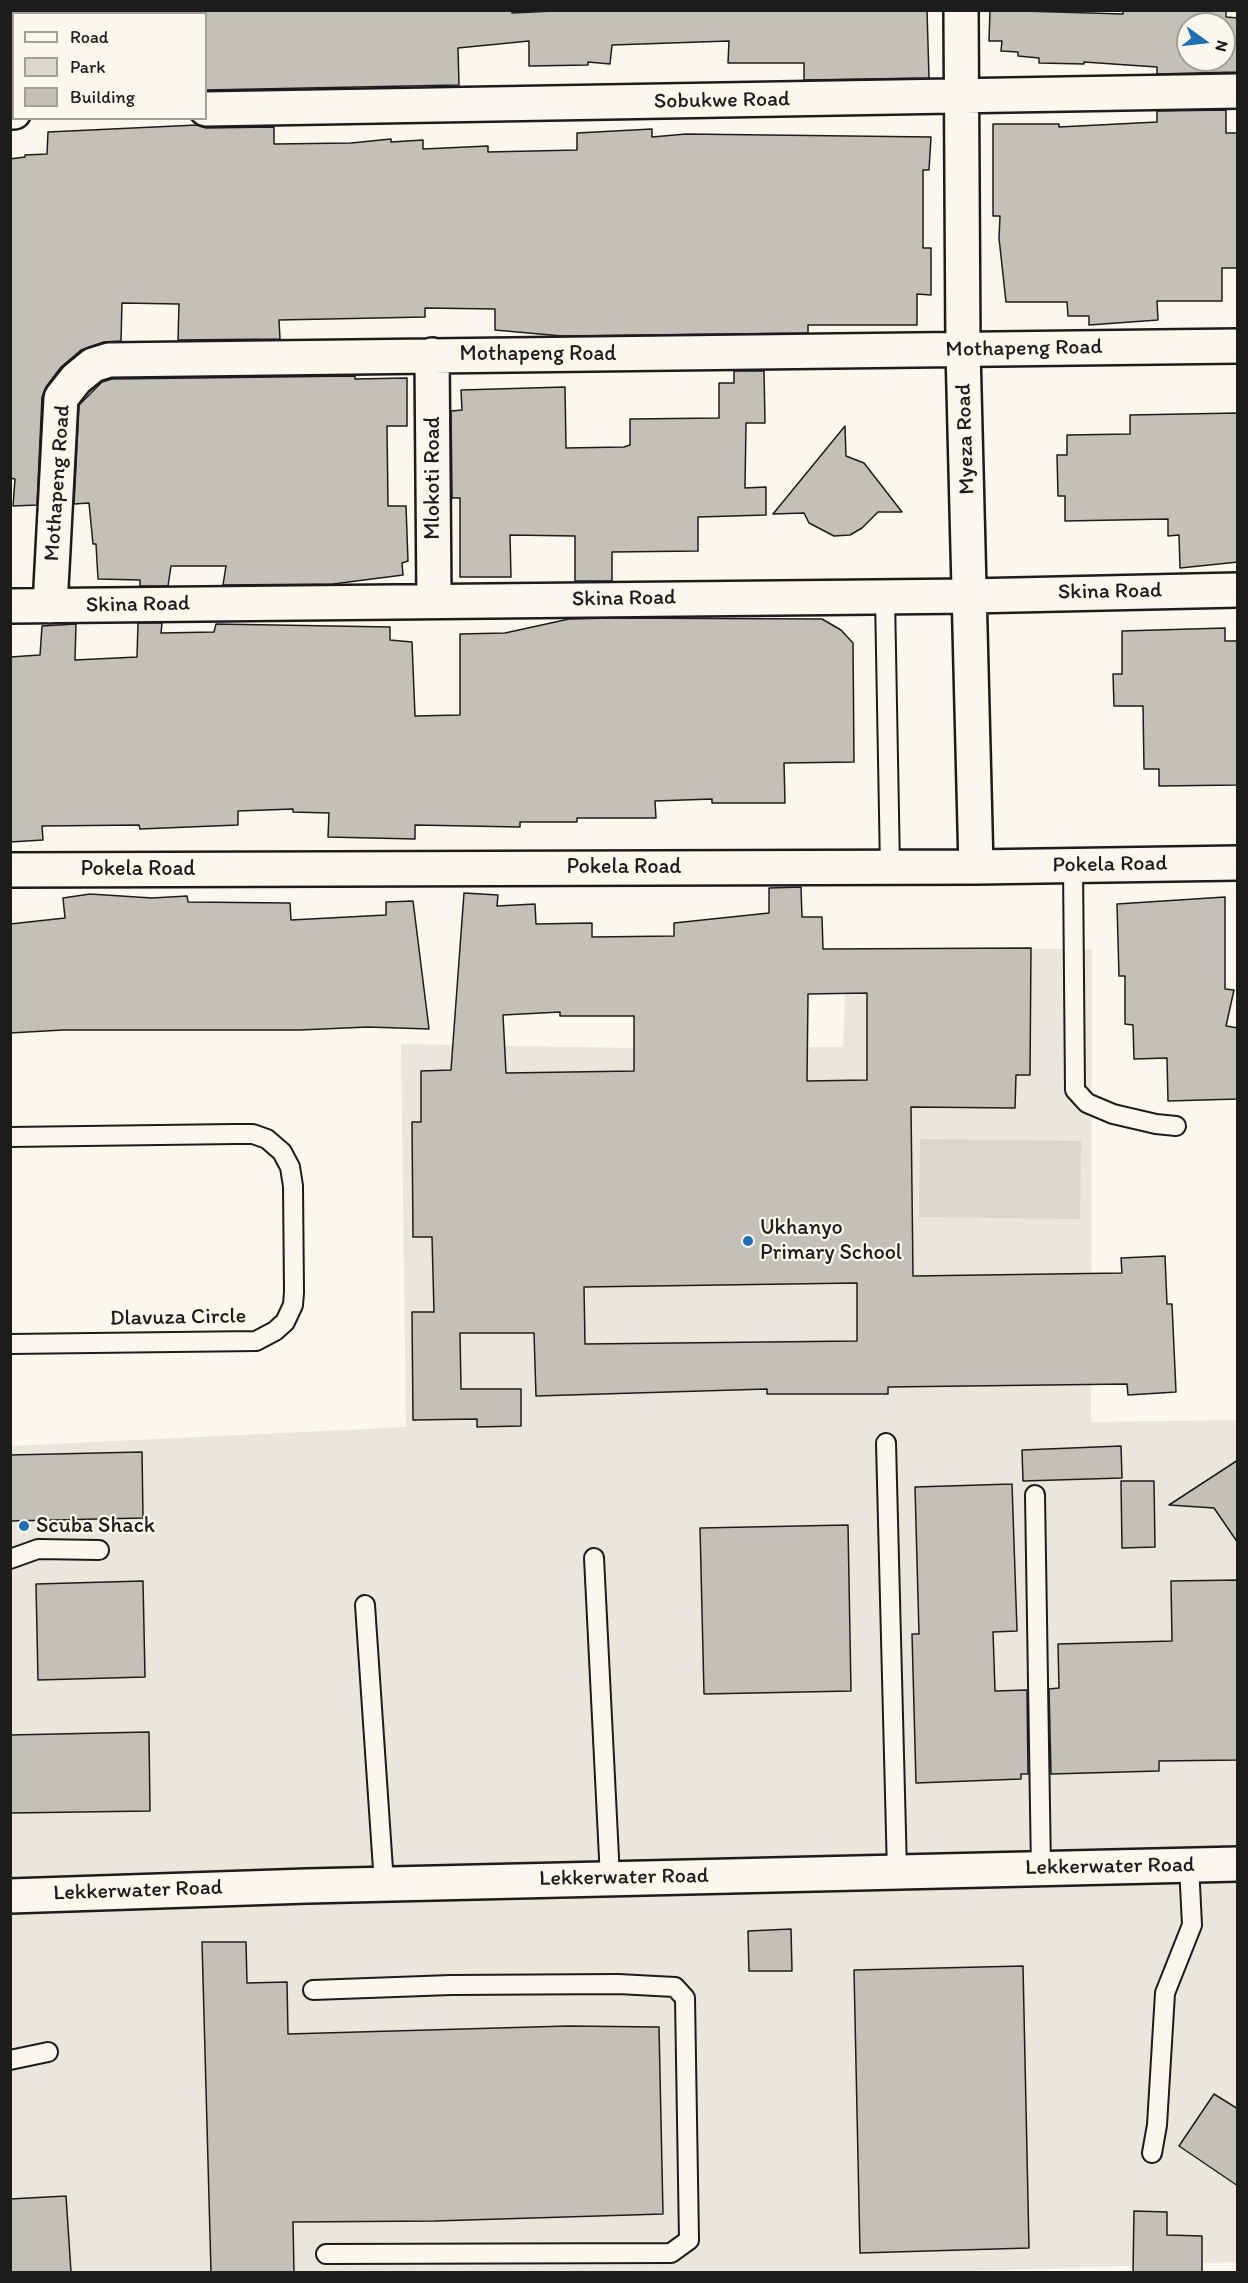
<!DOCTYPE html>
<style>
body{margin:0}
#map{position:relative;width:1248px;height:2283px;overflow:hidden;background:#fbf7ec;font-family:Itim,sans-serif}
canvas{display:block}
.frame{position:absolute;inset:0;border:12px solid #1c1c1c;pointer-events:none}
.legend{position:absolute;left:12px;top:12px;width:195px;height:108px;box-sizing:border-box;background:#fbf7ec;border:2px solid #a29f99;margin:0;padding:8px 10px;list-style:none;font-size:18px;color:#1c1c1c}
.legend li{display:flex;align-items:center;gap:12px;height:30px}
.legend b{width:30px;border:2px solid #a29f99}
.north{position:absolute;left:1176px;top:12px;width:60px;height:60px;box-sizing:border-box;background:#fbf7ec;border:2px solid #a29f99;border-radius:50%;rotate:105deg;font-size:16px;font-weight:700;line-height:24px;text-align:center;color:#1c1c1c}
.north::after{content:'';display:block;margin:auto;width:21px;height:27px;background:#1f6fb2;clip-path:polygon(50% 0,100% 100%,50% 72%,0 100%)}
</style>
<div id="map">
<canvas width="1248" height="2283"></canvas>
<div class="frame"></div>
<ul class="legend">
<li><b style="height:8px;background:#fbf7ec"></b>Road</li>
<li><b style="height:16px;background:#dad7ce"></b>Park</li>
<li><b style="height:16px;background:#c3c0b8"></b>Building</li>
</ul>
<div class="north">N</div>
</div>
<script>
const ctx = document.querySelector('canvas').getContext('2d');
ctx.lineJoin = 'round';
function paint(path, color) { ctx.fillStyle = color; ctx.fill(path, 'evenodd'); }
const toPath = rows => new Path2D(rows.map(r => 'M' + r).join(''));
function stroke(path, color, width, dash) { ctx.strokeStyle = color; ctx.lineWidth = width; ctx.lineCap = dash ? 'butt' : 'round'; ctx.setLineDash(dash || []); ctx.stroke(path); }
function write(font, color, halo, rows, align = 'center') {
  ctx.font = font + ' Itim,sans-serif'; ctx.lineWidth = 4.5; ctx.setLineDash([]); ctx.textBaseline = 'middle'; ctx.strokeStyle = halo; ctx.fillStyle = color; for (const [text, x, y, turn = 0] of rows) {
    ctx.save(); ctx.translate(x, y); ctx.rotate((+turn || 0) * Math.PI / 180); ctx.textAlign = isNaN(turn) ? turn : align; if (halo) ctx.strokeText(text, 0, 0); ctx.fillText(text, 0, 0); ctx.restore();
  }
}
const built = toPath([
 [847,948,1092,949,1091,1422,1237,1420,1237,2262,949,2272,11,2272,11,1446,406,1427,401,1044,634,1048,843,1047]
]);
const green = toPath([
 [920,1139,1081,1141,1080,1219,919,1217]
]);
const building = toPath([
 [206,10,512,10,512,13,575,10,927,10,929,78,804,80,804,63,728,63,729,41,612,45,610,64,588,62,588,65,529,66,529,41,458,48,459,85,206,90,206,10],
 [990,10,1123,14,1123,10,1226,10,1226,17,1238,18,1238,72,1157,74,1157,67,1084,62,1084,64,1039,63,1039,58,1018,56,1018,52,1001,51,1002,41,989,41,990,10],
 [1188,24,1224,24,1224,60,1188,60,1188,24],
 [1226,110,1226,133,1238,133,1238,268,1222,268,1222,301,1157,301,1158,320,1089,325,1089,316,1068,316,1067,302,1006,302,999,238,1000,216,993,216,993,124,1059,124,1059,127,1157,122,1157,111,1226,110],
 [197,125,206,128,274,127,274,144,351,143,391,139,391,142,423,140,423,149,488,146,488,152,577,150,577,133,652,129,652,137,686,134,931,137,929,170,923,170,923,248,931,248,931,295,917,294,917,325,808,325,808,333,562,336,495,330,495,309,425,308,425,317,279,320,280,339,178,340,179,304,122,303,121,341,104,342,81,350,61,367,46,387,42,397,37,505,13,506,15,479,10,478,10,159,25,157,25,155,47,154,48,132,197,125],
 [734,371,764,371,765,423,746,423,745,488,766,487,766,515,698,517,698,551,612,552,612,581,575,581,575,536,510,535,511,577,460,577,460,498,452,498,451,411,462,410,461,390,565,387,566,448,624,447,630,445,630,419,719,418,719,383,734,383,734,371],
 [355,376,355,379,407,378,407,426,387,426,388,506,406,506,408,561,402,563,403,575,333,584,223,585,226,566,171,566,168,586,140,586,140,580,98,579,96,544,93,544,89,503,74,504,79,405,102,382,112,379,355,376],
 [1238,413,1238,562,1180,568,1179,535,1168,536,1168,519,1065,521,1065,496,1058,496,1057,455,1067,455,1067,435,1130,434,1130,415,1238,413],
 [845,426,846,456,864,463,902,512,878,512,862,528,850,535,834,536,809,523,804,513,773,514,845,426],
 [611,618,822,619,841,630,853,643,854,762,784,763,785,803,712,803,712,799,655,801,656,818,577,818,577,822,520,822,520,827,415,825,415,839,328,837,329,813,293,812,293,809,238,811,238,825,140,829,139,825,42,826,43,840,10,842,10,657,40,655,42,626,76,624,75,660,137,657,138,623,162,623,161,633,214,632,216,624,390,627,390,640,412,642,415,716,460,715,460,634,505,633,569,619,611,618],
 [1225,628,1225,641,1238,641,1238,785,1159,786,1159,769,1144,769,1143,706,1114,706,1113,674,1122,674,1122,631,1225,628],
 [801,887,802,917,822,917,823,949,1031,948,1030,1075,1016,1075,1015,1108,911,1107,913,1276,1122,1273,1121,1258,1165,1256,1167,1304,1172,1304,1176,1392,1128,1395,1127,1384,888,1387,888,1394,767,1394,767,1389,536,1396,534,1333,460,1333,461,1389,521,1389,521,1426,477,1427,477,1419,413,1420,412,1312,434,1312,432,1237,413,1237,412,1122,421,1122,421,1071,451,1070,464,893,498,895,497,906,535,904,536,924,592,923,592,937,674,936,674,923,769,913,769,888,801,887],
 [867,993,867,1080,807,1081,808,994,867,993],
 [560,1012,560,1016,634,1016,634,1071,506,1073,503,1015,560,1012],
 [857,1283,857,1341,585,1344,584,1287,857,1283],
 [90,894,152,898,187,896,188,902,290,903,291,920,386,915,386,902,413,901,429,1029,368,1027,300,1030,63,1030,10,1033,10,924,65,918,63,898,90,894],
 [1225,897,1225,989,1234,990,1226,1026,1238,1028,1238,1099,1168,1101,1167,1058,1134,1059,1133,1025,1125,1024,1125,976,1119,976,1117,904,1225,897],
 [1121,1446,1122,1478,1023,1481,1022,1450,1121,1446],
 [142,1452,143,1518,10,1521,10,1455,142,1452],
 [1238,1460,1238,1543,1214,1508,1169,1505,1238,1460],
 [1121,1481,1154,1481,1155,1547,1122,1548,1121,1481],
 [1012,1484,1017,1631,993,1632,995,1691,1027,1690,1028,1774,1021,1774,1021,1779,916,1783,912,1634,919,1634,915,1487,1012,1484],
 [848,1525,851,1691,704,1694,700,1528,848,1525],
 [1238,1580,1238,1760,1159,1761,1159,1771,1051,1774,1049,1689,1059,1688,1058,1644,1172,1641,1171,1581,1238,1580],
 [143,1581,145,1677,38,1680,36,1584,143,1581],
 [149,1732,150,1811,10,1813,10,1735,149,1732],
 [791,1929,792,1971,749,1971,748,1931,791,1929],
 [202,1942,246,1942,247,1983,287,1982,288,2034,568,2026,659,2027,663,2214,435,2221,293,2222,294,2272,211,2272,202,1942],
 [1023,1966,1029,2248,860,2253,854,1970,1023,1966],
 [1214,2094,1238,2109,1238,2186,1179,2146,1214,2094],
 [66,2196,71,2272,10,2272,10,2199,66,2196],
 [1134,2211,1167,2212,1167,2235,1202,2236,1202,2272,1133,2272,1134,2211]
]);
const lane = toPath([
 [885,597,890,867],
 [1073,866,1075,1090,1087,1103,1113,1114,1156,1124,1176,1126],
 [10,1137,235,1134,253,1134,267,1139,282,1152,290,1167,293,1186,294,1292,293,1305,285,1322,275,1331,256,1341,10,1344],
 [886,1443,897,1872],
 [1035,1495,1041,1869],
 [594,1558,610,1878],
 [10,1559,38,1549,99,1550],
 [365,1605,384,1884],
 [313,1990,451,1985,618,1984,675,1987,685,1998,689,2240,671,2253,326,2254],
 [10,2060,48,2052],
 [1152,2153,1157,2125,1165,1993,1192,1925,1189,1865]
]);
const street = toPath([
 [961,10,963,350,976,867],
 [206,109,1238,91],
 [10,112,14,112],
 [432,355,434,601],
 [10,606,970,596,1238,590],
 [50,606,61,398,76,379,93,365,109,360,1238,346],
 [10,870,976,867,1238,863],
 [10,1896,307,1886,1238,1864]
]);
const markers = [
 [748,1241,6,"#1f6fb2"],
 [24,1526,6,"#1f6fb2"]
];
const streetNames = [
 ["Sobukwe Road",722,101,-1],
 ["Mothapeng Road",1024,349,-1],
 ["Mothapeng Road",538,354],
 ["Myeza Road",966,439,-92],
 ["Mlokoti Road",433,478,-90],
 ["Mothapeng Road",58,483,-86],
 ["Skina Road",1110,592,-1],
 ["Skina Road",624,599,-1],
 ["Skina Road",138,605,-1],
 ["Pokela Road",1110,865,-1],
 ["Pokela Road",624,867],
 ["Pokela Road",138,869],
 ["Dlavuza Circle",178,1318,-1],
 ["Lekkerwater Road",1110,1867,-1],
 ["Lekkerwater Road",624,1878,-1],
 ["Lekkerwater Road",138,1891,-2]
];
const poiNames = [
 ["Ukhanyo",760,1228],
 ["Primary School",760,1253],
 ["Scuba Shack",36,1526]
];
paint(built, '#eae6dc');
paint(green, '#dad7ce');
paint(building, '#c3c0b8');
stroke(building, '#1c1c1c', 1.5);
stroke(lane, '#1c1c1c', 22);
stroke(street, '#1c1c1c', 38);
stroke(lane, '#fbf7ec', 18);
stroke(street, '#fbf7ec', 33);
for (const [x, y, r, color] of markers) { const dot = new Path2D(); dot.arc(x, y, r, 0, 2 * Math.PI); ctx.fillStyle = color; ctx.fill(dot); stroke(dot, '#fbf7ec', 2); }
write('22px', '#1c1c1c', '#fbf7ec', streetNames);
write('22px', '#1c1c1c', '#fbf7ec', poiNames, 'left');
</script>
